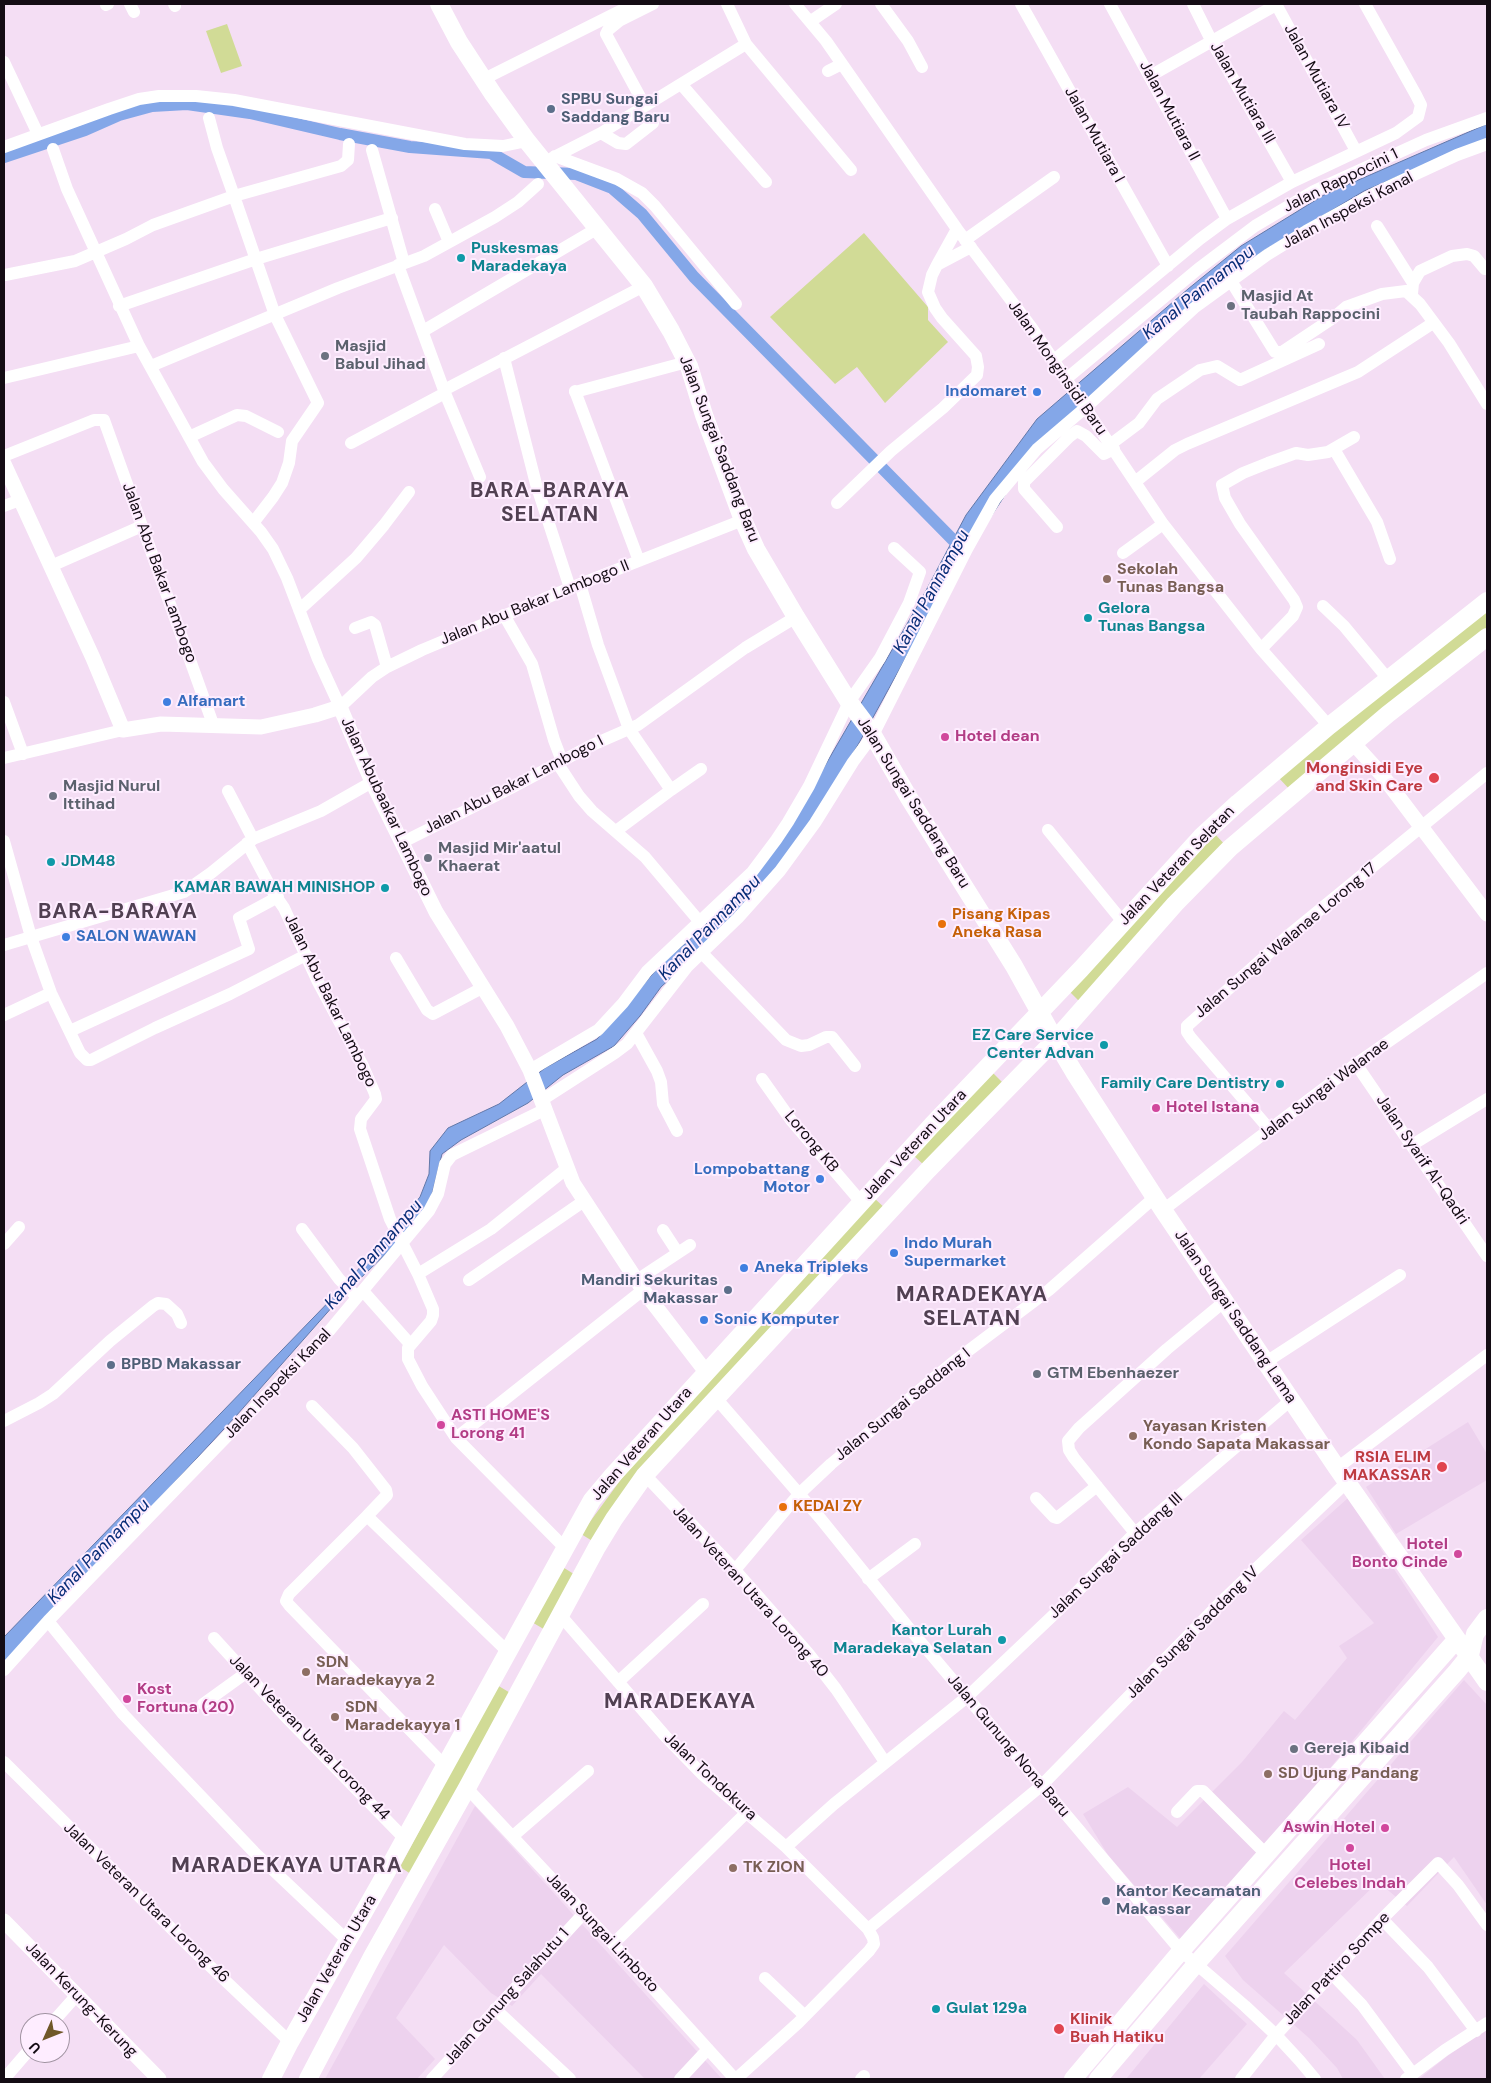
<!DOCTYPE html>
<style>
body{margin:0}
#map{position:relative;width:1491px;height:2083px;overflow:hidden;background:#f4def4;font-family:"DM Sans",sans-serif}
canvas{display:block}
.frame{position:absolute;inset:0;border:5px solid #140c14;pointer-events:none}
.north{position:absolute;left:20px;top:2013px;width:50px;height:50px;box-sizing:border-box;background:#feedff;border:1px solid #a093a1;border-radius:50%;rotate:226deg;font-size:14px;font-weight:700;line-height:20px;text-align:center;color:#140c14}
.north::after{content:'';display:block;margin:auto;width:18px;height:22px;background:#705829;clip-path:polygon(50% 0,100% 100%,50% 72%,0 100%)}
</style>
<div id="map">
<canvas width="1491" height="2083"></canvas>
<div class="frame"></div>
<div class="north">U</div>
</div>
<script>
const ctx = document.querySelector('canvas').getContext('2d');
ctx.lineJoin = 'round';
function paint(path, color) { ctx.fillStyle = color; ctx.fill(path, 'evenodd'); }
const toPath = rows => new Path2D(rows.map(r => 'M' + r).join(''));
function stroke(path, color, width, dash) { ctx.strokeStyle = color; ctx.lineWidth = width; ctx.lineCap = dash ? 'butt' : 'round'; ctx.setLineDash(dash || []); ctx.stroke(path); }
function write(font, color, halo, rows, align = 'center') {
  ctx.font = font + ' "DM Sans",sans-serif'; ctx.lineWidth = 4; ctx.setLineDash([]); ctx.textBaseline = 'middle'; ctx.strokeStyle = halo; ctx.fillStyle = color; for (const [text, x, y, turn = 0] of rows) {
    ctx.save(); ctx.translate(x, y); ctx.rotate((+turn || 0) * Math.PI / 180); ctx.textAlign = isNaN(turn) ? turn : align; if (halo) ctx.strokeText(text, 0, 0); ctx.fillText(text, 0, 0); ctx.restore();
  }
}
const built = toPath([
 [1468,1422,1487,1454,1487,1480,1396,1534,1366,1487],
 [1348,1498,1438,1637,1185,1944,1108,1855,1083,1814,1128,1787,1177,1827,1242,1762,1284,1711,1295,1720,1347,1658,1339,1646,1374,1623,1301,1540],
 [1464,1680,1487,1705,1487,1905,1454,1857,1407,1906,1378,1882,1284,1973,1357,2040,1385,2079,1343,2079,1337,2068,1309,2038,1243,1980,1225,1956],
 [475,1806,722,2079,645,2079,541,1974,512,2006,491,1993,444,1945,396,2018,435,2059,417,2079,325,2079],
 [1204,1984,1247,2024,1199,2079,1126,2079],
 [1487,2027,1487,2079,1419,2079,1446,2057]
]);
const green = toPath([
 [227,24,242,66,221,73,206,31],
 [864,233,928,307,928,320,948,342,885,403,857,367,835,384,770,317],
 [1487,606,1487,633,1292,792,1277,776],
 [1215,834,1227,847,1082,1004,1068,990],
 [991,1071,1007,1087,925,1166,913,1155],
 [873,1197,887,1210,594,1542,581,1534,622,1478],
 [561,1566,577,1576,547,1631,530,1621],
 [497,1685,512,1694,414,1876,400,1867]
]);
const water = toPath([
 [1487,124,1487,141,1474,144,1364,191,1262,252,1038,445,944,588,859,743,807,830,736,918,661,987,640,1016,614,1046,563,1075,528,1103,461,1140,442,1154,430,1202,394,1246,341,1297,236,1416,4,1666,4,1637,344,1286,420,1197,429,1174,430,1151,448,1128,499,1104,545,1068,597,1039,662,963,694,936,750,881,786,833,922,598,966,515,1037,419,1188,289,1241,246,1324,195,1487,124]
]);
const canal = toPath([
 [4,157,85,130,119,115,152,106,187,104,250,113,340,134,410,147,491,153,524,172,576,174,612,188,642,214,694,277,959,546]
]);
const minor = toPath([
 [130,4,134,12],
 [174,4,175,6],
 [727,4,746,44,851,170],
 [795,4,826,41,957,229,1032,328,1163,524,1261,649,1329,726],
 [881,4,908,41,922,67],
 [1021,4,1168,266],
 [1110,4,1227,219],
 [1193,4,1211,40,1292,182],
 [1276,4,1356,151],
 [106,5,108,4],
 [811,21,836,4],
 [4,62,38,134],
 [828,71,842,64],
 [1150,76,1276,5],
 [484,79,634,4],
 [681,84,766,182],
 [645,106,606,34,608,30,619,21,653,4],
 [601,133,618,143,626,144,653,123],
 [4,147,109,109,139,99,159,96,196,96,234,100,465,144,503,146,527,141],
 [53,149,67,189,139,346,203,462,223,489,261,532,273,549,287,578,318,659,340,707,372,677,387,667,422,650,570,588,743,520],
 [372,150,404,263],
 [555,156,617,179,642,193,655,206,736,304],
 [552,158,601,133,746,44],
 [435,209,449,242],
 [1377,226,1413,283],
 [965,240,1054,177],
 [398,265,445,393,480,477],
 [937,265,957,229],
 [5,275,75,261,126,239,153,225,234,196,217,148,209,118],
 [1231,281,1275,352,1282,352,1333,318,1346,307,1382,294,1406,291,1420,304,1449,343,1487,404],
 [1412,294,1413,283,1420,271,1452,256,1467,254,1474,256,1485,269],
 [119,306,256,259,392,218],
 [423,331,598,228],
 [504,358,536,484,570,588],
 [1054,360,1200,239,1227,219,1292,182,1396,133,1418,117,1421,105,1416,95,1365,4],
 [151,366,338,288,424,256,495,217,518,202,538,184],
 [4,378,139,346],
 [1066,379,1198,269,1255,226,1314,191,1426,140,1487,118],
 [444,390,644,286],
 [575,391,639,561],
 [575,392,687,362],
 [189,437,237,415,246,416,278,432],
 [351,443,445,393],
 [1111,444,1139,423,1157,399,1200,370,1217,366,1240,380,1319,344],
 [1334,449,1377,522,1390,559],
 [4,456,94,420,104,420,213,724],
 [1135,482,1175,450,1187,444,1358,372,1433,323],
 [837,503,891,451,943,408,977,375,978,367,976,356,942,318,935,308,928,292,932,275,937,265,971,247],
 [4,506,20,500],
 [253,523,273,497,282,483,289,463,292,441,318,403,275,315,234,196,341,166,348,160,349,144],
 [1057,527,1024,489,1024,482,1069,437,1077,431,1086,436,1104,454,1114,449],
 [1123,553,1163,524],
 [51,566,142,526],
 [580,584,598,645,629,729,671,790,701,769],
 [1323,606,1344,626,1388,679],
 [299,610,356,558,384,525,409,492],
 [504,615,532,664,554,740,562,761],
 [355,628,371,622,375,625,387,667],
 [1261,649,1293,616,1297,607,1294,600,1240,524,1225,498,1222,485,1243,473,1268,463,1296,453,1308,455,1328,452,1354,437],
 [4,702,23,754],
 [4,758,123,730],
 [558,764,579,796,592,811,645,857,699,921],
 [228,791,253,839],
 [1048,830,1123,922],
 [616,831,671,790],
 [4,841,31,937,4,945],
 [247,843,273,892,284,908,318,982,363,1066,375,1094,376,1099,361,1119,360,1129,390,1219,418,1274,433,1309,433,1315,431,1321,408,1348,408,1359,422,1386,456,1438,565,1548],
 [401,843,511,788,590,746,638,725,745,648,796,617],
 [702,953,786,1040,801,1046,809,1045,826,1037,832,1037,855,1066],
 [306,955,230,994,155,1028,91,1060,87,1060,80,1053,51,993,31,937,184,892,211,873,253,839,321,811,372,782],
 [396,958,427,1010,433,1014,482,988],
 [4,1015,51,993],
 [70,1031,249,949,239,918,278,897],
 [636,1033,657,1071,661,1082,663,1104,677,1131],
 [1356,1064,1487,1256],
 [530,1070,598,1030,623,1003,647,971,752,872,776,840,788,822,809,786,849,702,880,658,909,603,920,572,894,548],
 [762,1079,791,1120,862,1203],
 [542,1100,615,1053,627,1044,687,967,738,918,780,871,815,823,853,762,873,735,967,549,995,499,1037,449,1085,408,1194,308,1267,255,1306,231,1375,193,1457,155,1487,144],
 [1270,1130,1191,1038,1187,1032,1187,1026,1289,935,1487,773],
 [1412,1145,1487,1099],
 [1163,1210,1356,1064,1487,973],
 [302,1229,339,1279,357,1297],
 [663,1230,678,1253],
 [4,1244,19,1227],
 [418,1274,491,1229,566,1169],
 [469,1280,584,1201],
 [637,1280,690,1245],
 [363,1291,410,1344],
 [1266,1362,1400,1275],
 [715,1397,820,1518,908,1627,1181,1951,1245,2006,1276,2035,1300,2061,1315,2079],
 [312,1406,353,1448,386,1490,387,1495,367,1516],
 [4,1421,39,1403,53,1394,110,1341,153,1306,158,1303,166,1304,177,1314,181,1323],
 [456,1438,643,1290],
 [1337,1468,1487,1355],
 [645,1475,735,1570,808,1653,836,1689,885,1762],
 [1036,1498,1054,1517,1057,1518,1097,1486],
 [1135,1533,1074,1458,1069,1450,1068,1441,1079,1428,1167,1349,1225,1301],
 [735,1570,799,1494,831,1464,952,1363,1049,1290,1155,1197],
 [868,1579,915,1544],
 [561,1616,666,1737,703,1775,786,1847,868,1929,873,1938,874,1944,869,1951,798,2023,736,2079],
 [48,1621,123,1714,154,1747,254,1852,348,1941],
 [214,1638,286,1717,404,1838],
 [4,1670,48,1621,330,1330,429,1211,438,1194,445,1164,452,1155,546,1109],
 [618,1682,703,1604],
 [203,1704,246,1673],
 [4,1762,194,1951,290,2042],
 [444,1765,289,1605,286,1601,289,1594,367,1516,508,1652],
 [467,1788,613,1944,735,2079],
 [1177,1812,1197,1791,1203,1791,1266,1854],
 [513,1836,588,1771],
 [786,1847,834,1804,967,1697,1065,1604,1135,1533,1291,1400],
 [1382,1919,1428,1967,1476,2031],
 [868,1929,1041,1786,1222,1601,1347,1482],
 [613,1944,747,1812],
 [1332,1974,1362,2005,1413,2074],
 [765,1978,805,2016],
 [495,2009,570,2079],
 [52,2023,76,1996],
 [4,2079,30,2049],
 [432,2079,583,1914],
 [680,2079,708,2049],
 [861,2079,864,2076],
 [1241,2079,1276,2035,1382,1919,1438,1863,1458,1885,1487,1925],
 [1406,2079,1445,2050,1487,2023]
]);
const tertiary = toPath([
 [4,464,93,658,123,730,161,724,261,727,315,715,340,707,372,782,436,912,507,1026,530,1070,573,1183,643,1290,706,1372],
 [1354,744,1382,775,1487,914],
 [4,1921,159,2079]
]);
const secondary = toPath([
 [439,4,459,42,493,94,527,141,644,286,671,331,689,366,704,415,743,520,756,549,796,617,849,702,870,730,909,798,1014,966,1055,1040,1074,1072,1163,1210,1337,1468,1487,1682],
 [271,2079,290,2042,381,1882,583,1516,592,1500,613,1475,932,1125,1081,969,1201,837,1238,803,1329,726,1487,601],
 [308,2079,372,1957,467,1788,597,1547,614,1519,645,1475,928,1170,1055,1040,1175,904,1230,848,1388,714,1487,637],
 [1073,2079,1181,1951,1457,1639],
 [1098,2079,1196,1964,1457,1671,1470,1655,1475,1634,1487,1618]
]);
const markers = [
 [551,109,5,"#5c6f8a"],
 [461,258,5,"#0f9aa8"],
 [1231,306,5,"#6b7280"],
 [325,356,5,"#6b7280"],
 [1037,392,5,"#3f7fe0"],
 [1107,579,5,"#8d6e63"],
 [1088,618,5,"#0f9aa8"],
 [167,702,5,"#3f7fe0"],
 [945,737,5,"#d1479c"],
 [1434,778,6,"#e0444e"],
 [53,796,5,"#6b7280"],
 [428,858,5,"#6b7280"],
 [51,862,5,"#0f9aa8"],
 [385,888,5,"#0f9aa8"],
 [942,924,5,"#e8710a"],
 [66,937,5,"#3f7fe0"],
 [1104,1045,5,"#0f9aa8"],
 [1280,1084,5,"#0f9aa8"],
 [1156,1108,5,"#d1479c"],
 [820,1179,5,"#3f7fe0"],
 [894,1253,5,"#3f7fe0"],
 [744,1268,5,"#3f7fe0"],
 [728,1290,5,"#5c6f8a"],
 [704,1320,5,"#3f7fe0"],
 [111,1365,5,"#5c6f8a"],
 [1037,1374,5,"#6b7280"],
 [441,1425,5,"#d1479c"],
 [1133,1436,5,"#8d6e63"],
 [1442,1467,6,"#e0444e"],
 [783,1507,5,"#e8710a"],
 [1458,1554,5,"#d1479c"],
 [1002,1640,5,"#0f9aa8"],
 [306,1672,5,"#8d6e63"],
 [127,1699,5,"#d1479c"],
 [335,1717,5,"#8d6e63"],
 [1294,1749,5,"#6b7280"],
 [1268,1774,5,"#8d6e63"],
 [1385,1828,5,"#d1479c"],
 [1350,1848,5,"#d1479c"],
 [733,1868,5,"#8d6e63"],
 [1106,1901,5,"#5c6f8a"],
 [936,2009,5,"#0f9aa8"],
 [1059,2029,6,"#e0444e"]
];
const streetNames = [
 ["Jalan Mutiara IV",1316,77,61],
 ["Jalan Mutiara III",1242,93,60],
 ["Jalan Mutiara II",1169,111,62],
 ["Jalan Mutiara I",1094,135,61],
 ["Jalan Rappocini 1",1341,181,-26],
 ["Jalan Inspeksi Kanal",1348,211,-28],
 ["Jalan Monginsidi Baru",1057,368,55],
 ["Jalan Sungai Saddang Baru",719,449,69],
 ["Jalan Abu Bakar Lambogo",159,573,70],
 ["Jalan Abu Bakar Lambogo II",535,603,-22],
 ["Jalan Abu Bakar Lambogo I",514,785,-27],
 ["Jalan Sungai Saddang Baru",913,803,58],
 ["Jalan Abubaakar Lambogo",386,807,65],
 ["Jalan Veteran Selatan",1177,866,-46],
 ["Jalan Sungai Walanae Lorong 17",1286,941,-40],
 ["Jalan Abu Bakar Lambogo",330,1001,64],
 ["Jalan Sungai Walanae",1324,1090,-37],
 ["Lorong KB",811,1142,50],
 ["Jalan Veteran Utara",915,1145,-47],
 ["Jalan Syarif Al-Qadri",1422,1160,56],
 ["Jalan Sungai Saddang Lama",1235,1317,56],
 ["Jalan Inspeksi Kanal",278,1384,-46],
 ["Jalan Sungai Saddang I",903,1405,-39],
 ["Jalan Veteran Utara",642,1444,-49],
 ["Jalan Sungai Saddang III",1116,1556,-43],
 ["Jalan Veteran Utara Lorong 40",750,1592,48],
 ["Jalan Sungai Saddang IV",1193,1633,-45],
 ["Jalan Veteran Utara Lorong 44",309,1738,46],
 ["Jalan Gunung Nona Baru",1008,1746,50],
 ["Jalan Tondokura",710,1777,43],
 ["Jalan Veteran Utara Lorong 46",146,1903,44],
 ["Jalan Sungai Limboto",602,1933,47],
 ["Jalan Veteran Utara",337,1959,-60],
 ["Jalan Pattiro Sompe",1337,1969,-47],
 ["Jalan Gunung Salahutu 1",507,1997,-48],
 ["Jalan Kerung-Kerung",81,2000,46]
];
const serviceNames = [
 ["SPBU Sungai",561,100],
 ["Saddang Baru",561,118],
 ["Mandiri Sekuritas",718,1281,"right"],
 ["Makassar",718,1299,"right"],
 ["BPBD Makassar",121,1365],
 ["Kantor Kecamatan",1116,1892],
 ["Makassar",1116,1910]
];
const cultureNames = [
 ["Puskesmas",471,249],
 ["Maradekaya",471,267],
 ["Gelora",1098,609],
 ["Tunas Bangsa",1098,627],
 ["JDM48",61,862],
 ["KAMAR BAWAH MINISHOP",375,888,"right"],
 ["EZ Care Service",1094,1036,"right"],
 ["Center Advan",1094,1054,"right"],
 ["Family Care Dentistry",1270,1084,"right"],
 ["Kantor Lurah",992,1631,"right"],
 ["Maradekaya Selatan",992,1649,"right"],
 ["Gulat 129a",946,2009]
];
const worshipNames = [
 ["Masjid At",1241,297],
 ["Taubah Rappocini",1241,315],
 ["Masjid",335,347],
 ["Babul Jihad",335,365],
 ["Masjid Nurul",63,787],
 ["Ittihad",63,805],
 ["Masjid Mir'aatul",438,849],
 ["Khaerat",438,867],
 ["GTM Ebenhaezer",1047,1374],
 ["Gereja Kibaid",1304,1749]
];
const shopNames = [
 ["Indomaret",1027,392,"right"],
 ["Alfamart",177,702],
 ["SALON WAWAN",76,937],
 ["Lompobattang",810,1170,"right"],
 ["Motor",810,1188,"right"],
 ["Indo Murah",904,1244],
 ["Supermarket",904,1262],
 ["Aneka Tripleks",754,1268],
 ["Sonic Komputer",714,1320]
];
const educationNames = [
 ["Sekolah",1117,570],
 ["Tunas Bangsa",1117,588],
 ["Yayasan Kristen",1143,1427],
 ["Kondo Sapata Makassar",1143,1445],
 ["SDN",316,1663],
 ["Maradekayya 2",316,1681],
 ["SDN",345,1708],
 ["Maradekayya 1",345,1726],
 ["SD Ujung Pandang",1278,1774],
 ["TK ZION",743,1868]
];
const hotelNames = [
 ["Hotel dean",955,737],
 ["Hotel Istana",1166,1108],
 ["ASTI HOME'S",451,1416],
 ["Lorong 41",451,1434],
 ["Hotel",1448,1545,"right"],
 ["Bonto Cinde",1448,1563,"right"],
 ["Kost",137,1690],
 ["Fortuna (20)",137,1708],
 ["Aswin Hotel",1375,1828,"right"],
 ["Hotel",1350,1866,"center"],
 ["Celebes Indah",1350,1884,"center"]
];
const healthNames = [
 ["Monginsidi Eye",1423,769],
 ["and Skin Care",1423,787],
 ["RSIA ELIM",1431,1458],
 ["MAKASSAR",1431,1476],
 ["Klinik",1070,2020,"left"],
 ["Buah Hatiku",1070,2038,"left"]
];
const foodNames = [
 ["Pisang Kipas",952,915],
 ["Aneka Rasa",952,933],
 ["KEDAI ZY",793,1507]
];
const waterNames = [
 ["Kanal Pannampu",1199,293,-39],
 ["Kanal Pannampu",932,592,-61],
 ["Kanal Pannampu",710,928,-46],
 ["Kanal Pannampu",374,1255,-49],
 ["Kanal Pannampu",99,1552,-46]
];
const districtNames = [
 ["BARA-BARAYA",550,491],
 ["SELATAN",550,515],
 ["BARA-BARAYA",118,912],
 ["MARADEKAYA",972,1295],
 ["SELATAN",972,1319],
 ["MARADEKAYA",680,1702],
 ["MARADEKAYA UTARA",287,1866]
];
paint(built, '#edd2ee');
paint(green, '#d1db96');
paint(water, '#84a7e8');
stroke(water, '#6278a8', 1);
stroke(canal, '#84a7e8', 12);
stroke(minor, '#fff', 12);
stroke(tertiary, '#fff', 15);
stroke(secondary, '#fff', 18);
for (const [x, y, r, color] of markers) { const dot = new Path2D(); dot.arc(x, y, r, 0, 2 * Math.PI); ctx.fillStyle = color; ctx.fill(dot); stroke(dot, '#feedff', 2); }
write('16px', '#140c14', '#feedff', streetNames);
write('bold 16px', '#4e5e75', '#feedff', serviceNames, 'left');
write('bold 16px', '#0d838f', '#feedff', cultureNames, 'left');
write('bold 16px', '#5b616d', '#feedff', worshipNames, 'left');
write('bold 16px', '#366cbe', '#feedff', shopNames, 'left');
write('bold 16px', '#785e54', '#feedff', educationNames, 'left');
write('bold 16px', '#b23c85', '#feedff', hotelNames, 'left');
write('bold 16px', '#be3a42', '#feedff', healthNames, 'right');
write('bold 16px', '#c56008', '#feedff', foodNames, 'left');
write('italic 18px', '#0a2e78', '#feedff', waterNames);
ctx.letterSpacing = '1px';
write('bold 21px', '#514052', '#feedff', districtNames);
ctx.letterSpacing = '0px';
</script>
